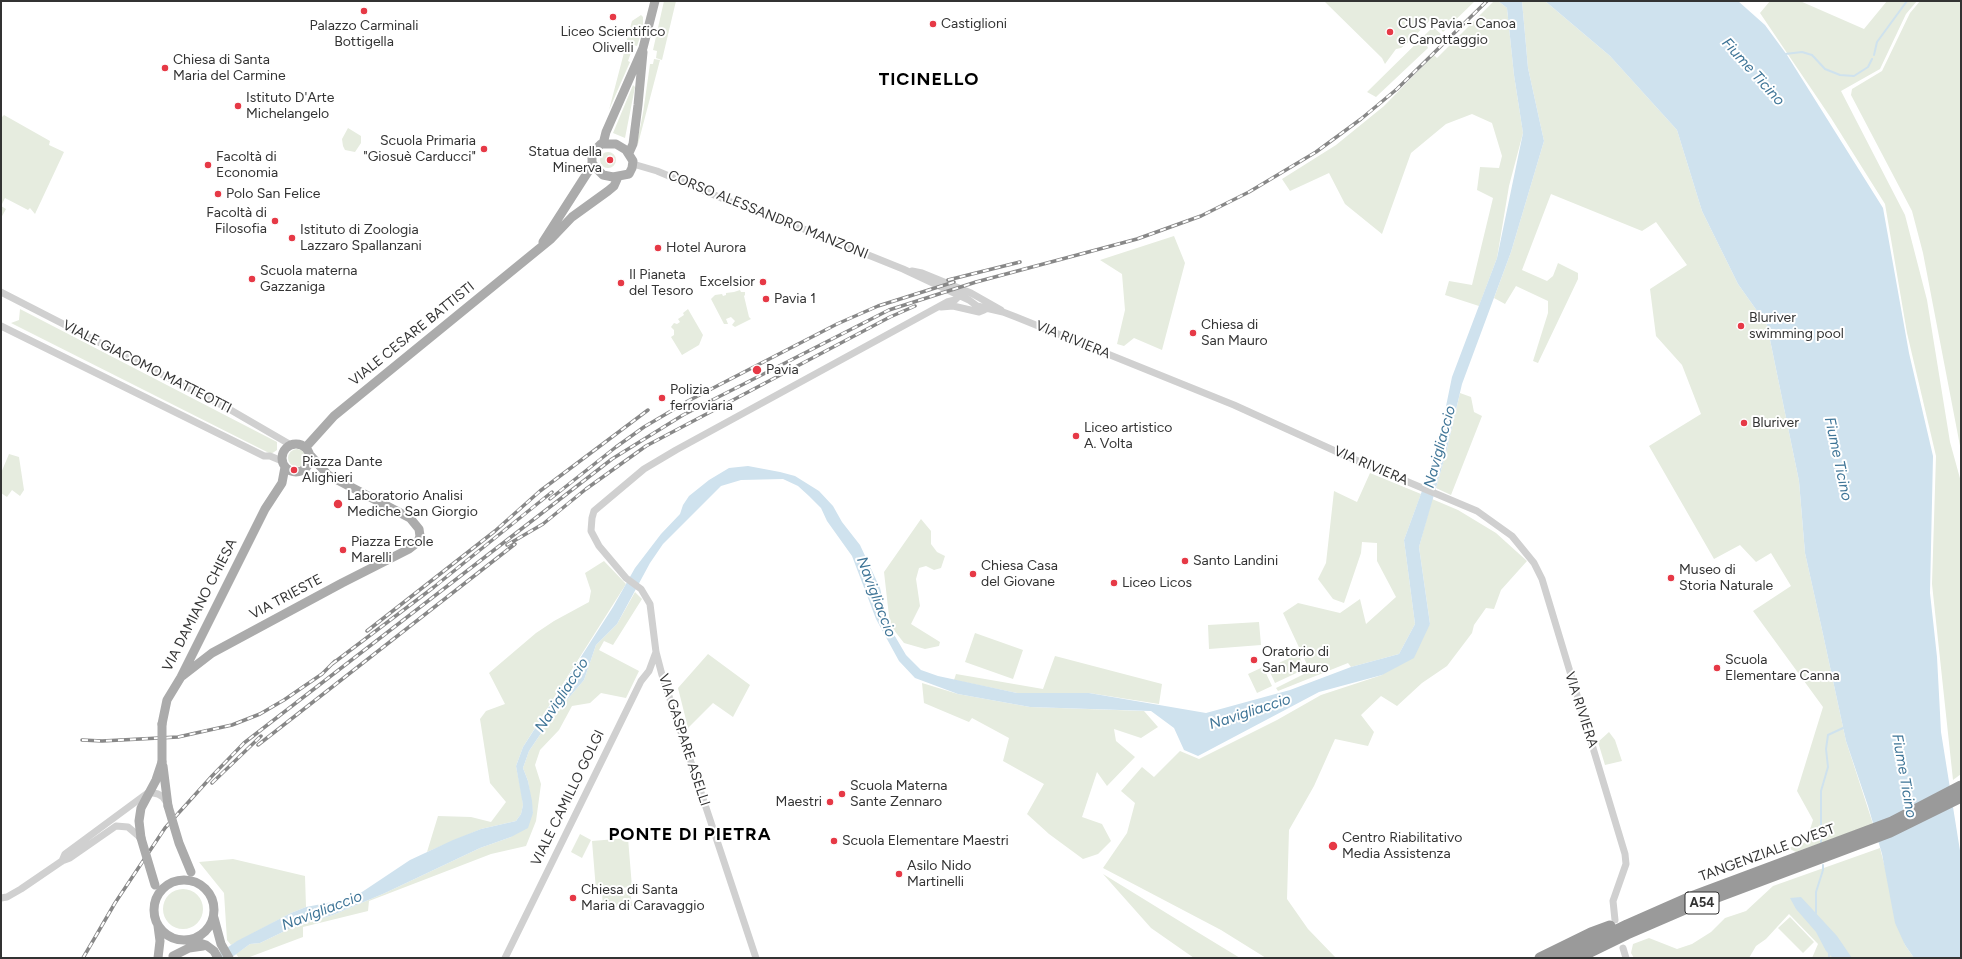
<!DOCTYPE html>
<meta charset="utf-8">
<style>
body{margin:0}
#map{position:relative;width:1962px;height:959px;overflow:hidden;background:#fff;font-family:Figtree,sans-serif}
canvas{display:block}
.frame{position:absolute;inset:0;border:2px solid #333;pointer-events:none}
</style>
<div id="map">
<canvas width="1962" height="959"></canvas>
<div class="frame"></div>
</div>
<script>
const ctx = document.querySelector('canvas').getContext('2d');
ctx.lineJoin = 'round';
function paint(path, color) { ctx.fillStyle = color; ctx.fill(path, 'evenodd'); }
const toPath = rows => new Path2D(rows.map(r => 'M' + r).join(''));
function stroke(path, color, width, dash) { ctx.strokeStyle = color; ctx.lineWidth = width; ctx.lineCap = dash ? 'butt' : 'round'; ctx.setLineDash(dash || []); ctx.stroke(path); }
function write(font, color, halo, rows, align = 'center') {
  ctx.font = font + ' Figtree,sans-serif'; ctx.lineWidth = 4; ctx.setLineDash([]); ctx.textBaseline = 'middle'; ctx.strokeStyle = halo; ctx.fillStyle = color; for (const [text, x, y, turn = 0] of rows) {
    ctx.save(); ctx.translate(x, y); ctx.rotate((+turn || 0) * Math.PI / 180); ctx.textAlign = isNaN(turn) ? turn : align; if (halo) ctx.strokeText(text, 0, 0); ctx.fillText(text, 0, 0); ctx.restore();
  }
}
const green = toPath([
 [664,1,676,1,662,60,656,58,657,51,653,50],
 [1324,1,1475,1,1443,32,1432,18,1411,40,1401,48,1396,49,1385,64,1382,58],
 [1494,1,1498,1,1507,8,1514,75,1523,133,1509,186,1497,258,1479,306,1445,295,1449,281,1472,285,1493,198,1477,190,1480,167,1499,168,1502,156,1492,123,1472,114,1446,124,1411,153,1382,234,1345,204,1329,173,1290,191,1282,179,1336,145,1384,106,1434,55,1437,58],
 [1522,1,1545,1,1610,56,1677,130,1702,211,1738,284,1767,325,1799,481,1805,553,1821,625,1846,741,1873,824,1796,852,1788,848,1806,842,1813,820,1797,791,1823,707,1753,611,1791,586,1771,553,1756,562,1740,545,1714,559,1649,446,1701,414,1682,365,1656,336,1650,289,1687,265,1656,222,1642,231,1551,194,1522,270,1547,281,1553,276,1558,263,1578,273,1578,279,1538,363,1533,361,1548,313,1548,301,1516,286,1505,304,1494,298,1511,252,1544,141,1528,68],
 [1770,1,1800,1,1864,29,1887,1,1917,1,1906,14,1880,69,1841,91,1905,215,1927,300,1950,442,1961,482,1961,774,1953,780,1932,584,1936,456,1907,333,1885,204,1831,118,1760,13],
 [1920,1,1961,1,1961,451,1923,253,1912,211,1851,95,1852,89,1882,71,1910,13],
 [641,15,643,17,643,28,637,46,626,43,632,21],
 [1433,27,1441,34,1434,42,1432,41,1427,46,1428,48,1376,97,1367,92],
 [626,45,633,47,628,61,630,62,609,110],
 [654,59,660,60,638,144,637,143,643,113,650,64,653,64],
 [633,85,635,87,625,138,613,133],
 [4,115,50,141,49,145,64,152,35,214,30,208,28,210,5,198,1,206,6,209,1,218,1,118],
 [348,128,361,136,361,143,355,152,345,150,343,146,342,139],
 '600 160a8 8 0 1 1 16 0a8 8 0 1 1-16 0Z',
 [1174,236,1185,263,1162,350,1134,338,1124,346,1117,344,1125,310,1122,274,1100,260],
 [740,290,741,292,745,292,745,295,744,296,749,317,751,319,735,327,732,325,735,321,731,317,726,319,728,324,724,324,711,299,715,295,722,294,723,296,726,295,726,293,734,292],
 [20,309,277,442,277,450,271,454,11,323,19,320],
 [688,309,703,335,699,345,682,355,671,337,674,335,674,330,671,327,674,323,677,324,680,322,678,319,684,315,683,313],
 [1460,393,1471,397,1474,412,1482,416,1451,495,1436,488,1446,453],
 '288 458a9 9 0 1 1 18 0a9 9 0 1 1-18 0Z',
 [9,454,19,457,24,490,20,496,12,490,7,497,1,493,1,473],
 [1370,473,1421,494,1404,540,1415,624,1399,654,1351,667,1348,663,1278,691,1276,688,1310,671,1283,613,1298,603,1340,613,1360,599,1366,624,1396,597,1377,561,1377,543,1362,542,1361,553,1344,603,1333,599,1318,579,1326,563,1334,491,1357,502],
 [1432,499,1458,510,1496,533,1527,561,1501,590,1494,609,1486,608,1474,625,1472,633,1447,666,1422,683,1397,706,1381,696,1361,715,1374,732,1368,746,1335,739,1314,786,1289,830,1287,899,1308,929,1336,958,1266,958,1221,930,1103,868,1127,833,1135,803,1121,791,1142,767,1154,777,1180,751,1199,759,1277,720,1321,695,1382,675,1430,624,1419,547],
 [921,519,931,531,931,544,937,552,945,556,941,568,934,570,926,566,919,568,916,579,920,606,911,624,940,642,939,646,925,649,904,643,890,625,884,572],
 [604,561,626,584,523,747,516,766,522,796,523,805,521,814,516,821,481,829,427,852,438,816,471,817,491,822,506,802,490,783,480,719,486,711,505,704,489,673,536,633,554,621,589,602,591,591,585,573],
 [635,592,642,599,613,645,604,641,599,650,639,671,626,698,601,693,590,703,572,706,559,730,540,750,535,765,541,784,536,821,526,846,491,854,369,901,368,911,303,927,303,937,247,958,239,958,236,954,250,944,260,943,293,927,333,915,385,893,480,848,511,837,533,813,528,781,523,768,529,751,550,720,584,680,596,645,617,624],
 [1259,622,1261,645,1209,649,1208,625],
 [975,633,1023,650,1013,679,965,662],
 [708,654,750,685,733,717,713,703,688,728,678,688],
 [1298,654,1305,669,1275,683,1268,668],
 [1055,656,1162,684,1159,704,1089,693,1017,693,954,680,956,674,1043,689],
 [1263,667,1272,686,1257,693,1248,674],
 [922,683,958,694,1030,707,1144,711,1158,727,1141,738,1114,729,1116,741,1135,757,1107,786,1097,772,1082,817,1102,824,1111,841,1098,854,1083,859,1049,834,1027,814,1044,784,1003,761,1009,738,972,718,969,722,924,703],
 [1609,732,1615,740,1622,761,1605,765,1598,742],
 [580,834,591,840,582,858,571,852],
 [628,838,632,887,596,890,592,841],
 [1880,848,1905,945,1914,958,1812,958,1818,944,1789,914,1766,939,1756,946,1749,958,1634,958,1631,953,1633,944,1649,938,1677,949,1692,944,1711,932,1725,918,1746,911,1773,886],
 [233,859,305,876,306,907,291,913,231,945,227,940,224,893,199,862],
 [1103,874,1194,930,1240,958,1194,958,1151,928],
 '163 909a20 20 0 1 1 40 0a20 20 0 1 1-40 0Z',
 [630,890,632,906,603,908,602,892],
 [1790,917,1814,942,1803,953,1778,928]
]);
const water = toPath([
 [1498,1,1522,1,1528,68,1544,141,1511,252,1462,384,1446,453,1419,547,1430,624,1414,658,1382,675,1319,692,1198,756,1184,750,1174,728,1151,711,1030,707,958,694,915,678,899,661,876,619,852,556,827,521,821,508,809,496,798,486,783,479,741,480,721,486,663,544,650,563,617,624,596,645,584,680,550,720,529,751,523,768,528,781,532,801,533,813,528,828,511,837,480,848,385,893,333,915,293,927,260,943,250,944,231,958,212,958,237,941,291,913,306,907,353,898,410,860,453,840,481,829,516,821,521,814,523,805,516,766,523,747,613,607,635,568,661,534,680,514,683,505,689,496,709,480,729,468,748,466,780,472,795,476,819,491,833,506,842,522,860,545,880,588,889,626,906,655,921,670,938,676,1017,693,1089,693,1206,713,1290,690,1351,667,1399,654,1415,624,1404,540,1437,450,1452,377,1497,258,1523,133,1514,75,1507,8],
 [1545,1,1738,1,1765,25,1787,55,1883,208,1909,353,1933,456,1930,593,1937,657,1941,732,1961,857,1961,958,1914,958,1905,945,1895,923,1882,854,1868,806,1846,741,1821,625,1805,553,1799,481,1767,325,1738,284,1702,211,1677,130,1610,56],
 [1801,897,1837,936,1852,958,1833,958,1826,951,1816,932,1796,909,1790,898]
]);
const stream = toPath([
 [1785,54,1802,52,1812,55,1825,69,1840,75,1854,76,1868,67,1872,59],
 [1874,55,1877,42,1907,1],
 [1821,844,1821,791,1828,767,1826,749,1828,735,1843,728],
 [1816,913,1816,892,1823,870,1823,865],
 [1829,954,1829,958]
]);
const minor = toPath([
 [633,164,657,171,731,202,754,209,903,269,969,300,977,306,1003,312,1016,317,1234,405,1344,455,1477,511,1512,536,1534,563,1542,579,1625,854,1626,864,1613,901,1615,920],
 [912,271,922,273,971,293,1001,310],
 [1,292,229,409,291,445],
 [941,307,953,306,979,312,984,310],
 [1,326,264,456,270,456,282,461],
 [62,861,65,854,149,792,158,794,163,797,167,803],
 [1,898,7,897,21,889,62,861,70,858,116,826,128,827,141,838],
 [1623,948,1626,958],
 [505,958,641,681,649,671,656,652],
 [756,958,662,675,656,652,650,604,641,589,626,578,599,546,591,531,592,518,594,511,644,469,676,450,947,302,955,300,958,297,957,295]
]);
const major = toPath([
 [601,144,616,144,626,150,633,161,632,168,629,174,613,177,603,175,596,168,592,163,592,153,601,144],
 [603,144,606,132,643,48,655,1],
 [629,153,633,144,638,105,643,52],
 [543,242,593,164],
 '282 458a14 14 0 1 1 28 0a14 14 0 1 1-28 0Z',
 [306,447,334,416,551,239,572,217,608,191,614,186,618,177],
 [181,677,212,653,342,583,409,549,418,542,420,536,419,529,410,518,328,475,311,456],
 [162,724,167,700,181,677,265,509,282,483,285,467],
 [163,766,168,806],
 [141,838,139,821,141,808,156,780,162,762],
 '154 910a30 30 0 1 1 60 0a30 30 0 1 1-60 0Z',
 [214,918,221,944,229,958],
 [158,926,160,941,158,958],
 [190,940,206,945,214,951,218,958],
 [173,956,189,948,203,946]
]);
const highway = toPath([
 [1540,958,1591,933,1610,926],
 [1560,958,1627,925,1686,899,1892,822,1961,786],
 [1578,958,1627,934,1685,909,1890,832,1961,797]
]);
const rail = toPath([
 [948,280,1020,262],
 [550,499,616,447,644,427,688,401,837,324,878,306,954,282],
 [507,545,543,524,586,489,646,446,890,317,915,306],
 [367,631,495,531,540,491,648,410],
 [332,664,434,587,552,492],
 [82,740,102,741,178,737,232,725,260,714,284,700,322,674,335,661],
 [258,745,515,544],
 [212,783,261,736],
 [83,958,115,903,165,828,212,776,244,743,612,459,683,415,889,310,976,282,1137,239,1201,216,1249,192,1316,152,1361,119,1397,89,1487,1]
]);
const majorBridge = toPath([
 [162,762,162,724],
 [168,806,179,843,191,872],
 [141,838,155,885]
]);
const markers = [
 [364,11,4,"#e63946"],
 [613,17,4,"#e63946"],
 [933,24,4,"#e63946"],
 [1390,32,4,"#e63946"],
 [165,68,4,"#e63946"],
 [238,106,4,"#e63946"],
 [484,149,4,"#e63946"],
 [610,160,4,"#e63946"],
 [208,165,4,"#e63946"],
 [218,194,4,"#e63946"],
 [275,221,4,"#e63946"],
 [292,238,4,"#e63946"],
 [658,248,4,"#e63946"],
 [252,279,4,"#e63946"],
 [763,282,4,"#e63946"],
 [621,283,4,"#e63946"],
 [766,299,4,"#e63946"],
 [1741,326,4,"#e63946"],
 [1193,333,4,"#e63946"],
 [757,370,5,"#e63946"],
 [662,398,4,"#e63946"],
 [1744,423,4,"#e63946"],
 [1076,436,4,"#e63946"],
 [294,470,4,"#e63946"],
 [338,504,5,"#e63946"],
 [343,550,4,"#e63946"],
 [1185,561,4,"#e63946"],
 [973,574,4,"#e63946"],
 [1671,578,4,"#e63946"],
 [1114,583,4,"#e63946"],
 [1254,660,4,"#e63946"],
 [1717,668,4,"#e63946"],
 [842,794,4,"#e63946"],
 [830,802,4,"#e63946"],
 [834,841,4,"#e63946"],
 [1333,846,5,"#e63946"],
 [899,874,4,"#e63946"],
 [573,898,4,"#e63946"]
];
const shields = [
 [1702,903,34]
];
const shieldNames = [
 ["A54",1702,903]
];
const poiNames = [
 ["Castiglioni",941,24],
 ["CUS Pavia - Canoa",1398,24],
 ["e Canottaggio",1398,40],
 ["Palazzo Carminali",364,26,"center"],
 ["Bottigella",364,42,"center"],
 ["Liceo Scientifico",613,32,"center"],
 ["Olivelli",613,48,"center"],
 ["Chiesa di Santa",173,60],
 ["Maria del Carmine",173,76],
 ["Istituto D'Arte",246,98],
 ["Michelangelo",246,114],
 ["Scuola Primaria",476,141,"right"],
 ["\"Giosuè Carducci\"",476,157,"right"],
 ["Statua della",602,152,"right"],
 ["Minerva",602,168,"right"],
 ["Facoltà di",216,157],
 ["Economia",216,173],
 ["Polo San Felice",226,194],
 ["Facoltà di",267,213,"right"],
 ["Filosofia",267,229,"right"],
 ["Istituto di Zoologia",300,230],
 ["Lazzaro Spallanzani",300,246],
 ["Hotel Aurora",666,248],
 ["Scuola materna",260,271],
 ["Gazzaniga",260,287],
 ["Il Pianeta",629,275],
 ["del Tesoro",629,291],
 ["Excelsior",755,282,"right"],
 ["Pavia 1",774,299],
 ["Bluriver",1749,318],
 ["swimming pool",1749,334],
 ["Chiesa di",1201,325],
 ["San Mauro",1201,341],
 ["Pavia",766,370],
 ["Polizia",670,390],
 ["ferroviaria",670,406],
 ["Bluriver",1752,423],
 ["Liceo artistico",1084,428],
 ["A. Volta",1084,444],
 ["Piazza Dante",302,462],
 ["Alighieri",302,478],
 ["Laboratorio Analisi",347,496],
 ["Mediche San Giorgio",347,512],
 ["Piazza Ercole",351,542],
 ["Marelli",351,558],
 ["Santo Landini",1193,561],
 ["Chiesa Casa",981,566],
 ["del Giovane",981,582],
 ["Museo di",1679,570],
 ["Storia Naturale",1679,586],
 ["Liceo Licos",1122,583],
 ["Oratorio di",1262,652],
 ["San Mauro",1262,668],
 ["Scuola",1725,660],
 ["Elementare Canna",1725,676],
 ["Scuola Materna",850,786],
 ["Sante Zennaro",850,802],
 ["Maestri",822,802,"right"],
 ["Centro Riabilitativo",1342,838],
 ["Media Assistenza",1342,854],
 ["Scuola Elementare Maestri",842,841],
 ["Asilo Nido",907,866],
 ["Martinelli",907,882],
 ["Chiesa di Santa",581,890],
 ["Maria di Caravaggio",581,906]
];
const streetNames = [
 ["CORSO ALESSANDRO MANZONI",768,215,22],
 ["VIALE CESARE BATTISTI",412,334,-39],
 ["VIA RIVIERA",1073,340,22],
 ["VIALE GIACOMO MATTEOTTI",147,367,27],
 ["VIA RIVIERA",1371,466,23],
 ["VIA TRIESTE",286,597,-28],
 ["VIA DAMIANO CHIESA",200,605,-63],
 ["VIA RIVIERA",1581,710,72],
 ["VIA GASPARE ASELLI",684,740,72],
 ["VIALE CAMILLO GOLGI",568,798,-64],
 ["TANGENZIALE OVEST",1767,853,-20]
];
const waterNames = [
 ["Fiume Ticino",1753,72,48],
 ["Navigliaccio",1440,447,-75],
 ["Fiume Ticino",1838,459,78],
 ["Navigliaccio",876,597,69],
 ["Navigliaccio",562,695,-57],
 ["Navigliaccio",1250,712,-18],
 ["Fiume Ticino",1904,776,80],
 ["Navigliaccio",322,911,-21]
];
const districtNames = [
 ["TICINELLO",929,80],
 ["PONTE DI PIETRA",690,835]
];
paint(green, '#e6ecdf');
paint(water, '#cfe2ee');
stroke(stream, '#cfe2ee', 2);
stroke(minor, '#d0d0d0', 7);
stroke(major, '#ababab', 9);
stroke(highway, '#9a9a9a', 11);
stroke(rail, '#888', 3.5);
stroke(rail, '#fff', 2, [6]);
stroke(majorBridge, '#ababab', 9);
for (const [x, y, r, color] of markers) { const dot = new Path2D(); dot.arc(x, y, r, 0, 2 * Math.PI); ctx.fillStyle = color; ctx.fill(dot); stroke(dot, '#fff', 1.5); }
for (const [x, y, w] of shields) { const box = new Path2D(); box.roundRect(x - w / 2, y - 11, w, 22, 3); ctx.fillStyle = '#fff'; ctx.fill(box); stroke(box, '#333', 1); }
write('bold 13px', '#333', null, shieldNames);
write('14px', '#333', '#fff', poiNames, 'left');
write('14px', '#333', '#fff', streetNames);
write('italic 15px', '#3f7597', '#fff', waterNames);
ctx.letterSpacing = '1px';
write('bold 18px', '#000', '#fff', districtNames);
ctx.letterSpacing = '0px';
</script>
